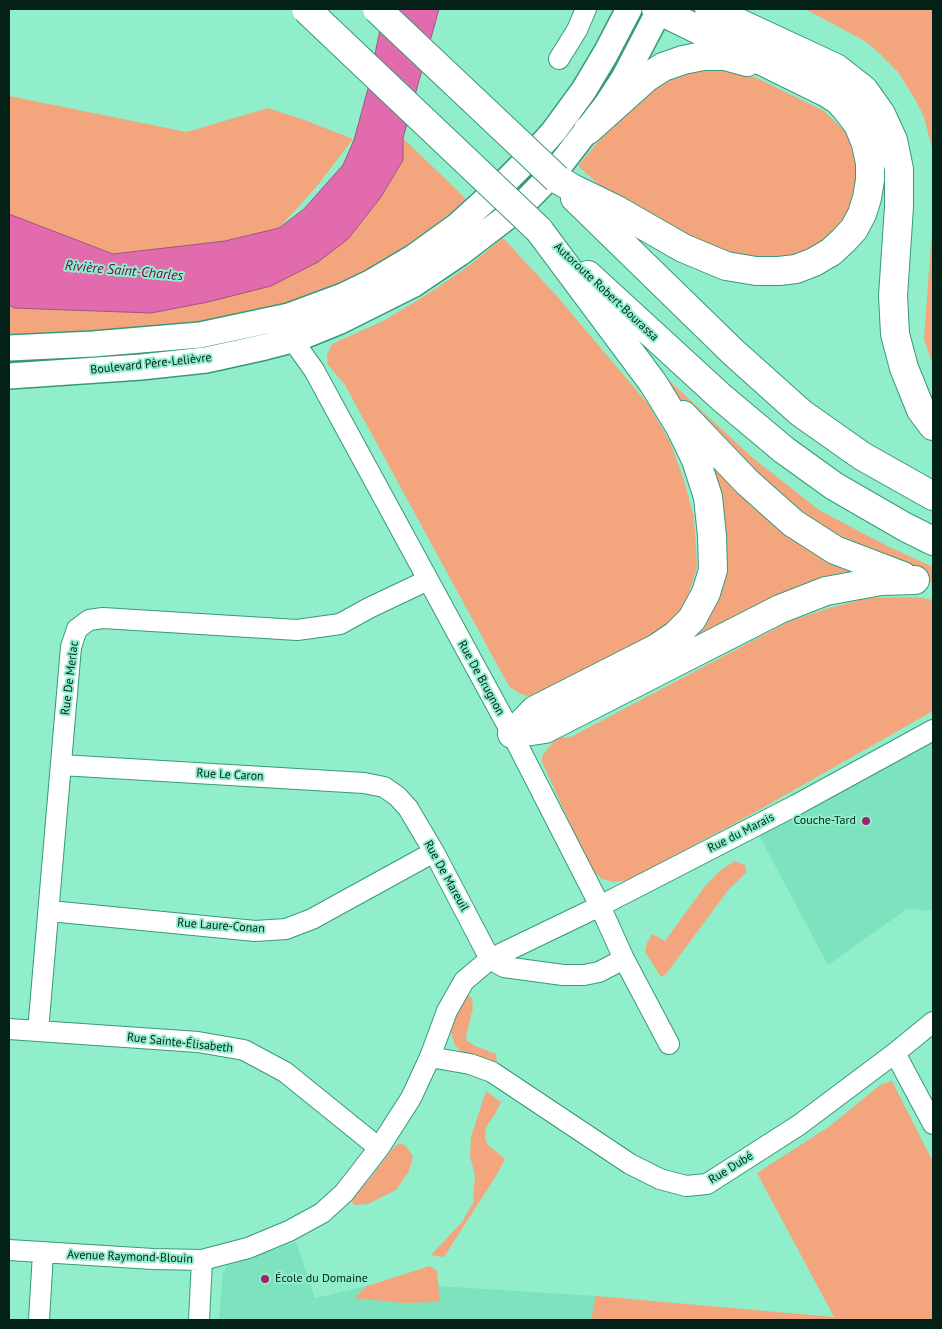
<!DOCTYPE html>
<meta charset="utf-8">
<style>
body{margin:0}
#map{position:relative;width:942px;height:1329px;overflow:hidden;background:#90eeca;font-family:"PT Sans",sans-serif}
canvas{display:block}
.frame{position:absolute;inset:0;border:10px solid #032117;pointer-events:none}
</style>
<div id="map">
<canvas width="942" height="1329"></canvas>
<div class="frame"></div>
</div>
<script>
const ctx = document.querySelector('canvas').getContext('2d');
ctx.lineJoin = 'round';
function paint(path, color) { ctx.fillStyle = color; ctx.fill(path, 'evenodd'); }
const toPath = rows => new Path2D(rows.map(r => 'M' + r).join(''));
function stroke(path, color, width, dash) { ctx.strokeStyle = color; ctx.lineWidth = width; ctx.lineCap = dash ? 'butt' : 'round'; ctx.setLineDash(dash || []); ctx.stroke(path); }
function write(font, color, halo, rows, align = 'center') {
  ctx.font = font + ' "PT Sans",sans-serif'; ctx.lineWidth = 4; ctx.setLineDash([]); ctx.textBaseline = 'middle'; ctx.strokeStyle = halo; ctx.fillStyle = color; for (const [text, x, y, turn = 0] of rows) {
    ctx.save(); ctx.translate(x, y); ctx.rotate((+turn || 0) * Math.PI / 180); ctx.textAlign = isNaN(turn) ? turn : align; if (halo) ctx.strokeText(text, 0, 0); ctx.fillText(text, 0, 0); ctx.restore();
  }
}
const built = toPath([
 [933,730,933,911,907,909,828,965,754,826],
 [296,1242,315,1298,367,1286,437,1286,596,1296,591,1320,219,1320,223,1273,227,1266]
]);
const green = toPath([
 [805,9,933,9,933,152,924,117,915,99,898,72,875,49,863,40],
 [711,69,735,70,759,79,824,111,844,130,854,151,860,174,849,216,831,238,786,261,761,260,716,249,659,219,598,184,578,166,614,122,639,98,668,81,689,73],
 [9,96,187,132,268,108,307,121,353,139,317,186,279,228,225,241,113,254,9,214],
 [403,138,467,200,416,240,362,273,284,306,210,324,9,341,9,305,14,308,151,313,348,239,381,197,403,160],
 [933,216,933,366,924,339],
 [503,238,556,295,648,404,670,442,684,480,694,517,697,567,685,607,667,630,539,695,527,696,519,693,510,687,505,679,345,385,328,365,327,355,332,344,383,321,428,294,470,265],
 [663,375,754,459,819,510,887,546,933,567,933,583,906,577,796,520,658,380],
 [700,447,866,568,547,716,706,610],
 [916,597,933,600,933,711,750,815,628,880,614,882,602,879,591,869,542,762,542,756,557,737,569,738,788,622,826,609,867,598],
 [735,861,745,865,746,873,729,889,666,974,661,977,645,952,647,943,652,934,665,941,705,886,722,869],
 [463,992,472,998,473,1008,467,1031,466,1040,475,1046,496,1054,497,1063,493,1066,470,1060,455,1045,449,1027],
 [892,1081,933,1162,933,1320,591,1320,596,1296,834,1317,757,1173,830,1126,880,1085],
 [486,1091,501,1102,495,1114,486,1127,485,1138,488,1145,505,1159,496,1176,444,1257,431,1255,462,1222,473,1203,475,1176,470,1156,471,1137],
 [400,1143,406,1146,413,1157,409,1171,396,1190,368,1204,354,1205,351,1198,357,1190,368,1181,394,1147],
 [430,1266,437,1271,440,1302,403,1303,354,1298,367,1286]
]);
const water = toPath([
 [384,9,439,9,403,138,403,160,381,197,348,239,318,262,271,286,208,302,151,313,14,308,9,305,9,214,113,254,225,241,279,228,304,209,343,165,354,140,369,85,384,9]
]);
const minor = toPath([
 [559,59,577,30,586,9],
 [291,325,299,349,314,370,512,734,600,906,624,959,669,1044],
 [61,765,364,783,384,787,397,796,408,808,434,852,490,959,504,967,563,975,584,975,599,972,624,959],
 [50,911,255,931,286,929,312,919,434,852],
 [9,1029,198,1042,244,1050,285,1072,379,1148],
 [38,1031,71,647,77,629,89,620,103,618,297,630,340,624,369,608,428,580],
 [895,1053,933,1124],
 [430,1057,470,1064,492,1072,630,1164,660,1179,686,1186,707,1184,799,1125,895,1053,933,1022],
 [9,1250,153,1259,202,1260,248,1248,289,1231,322,1213,344,1193,379,1148,411,1098,430,1057,447,1011,464,981,490,959,600,906,796,805,933,730],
 [39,1320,43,1253],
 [199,1320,202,1260]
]);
const major = toPath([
 [9,348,93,344,200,335,289,316,343,296,372,282,414,257,457,226,502,185,538,149,554,131,584,90,606,53,629,9],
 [9,376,141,367,206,360,265,347,296,339,338,322,414,284,460,253,520,207,557,169,607,104,624,78,660,9]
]);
const highway = toPath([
 [709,9,836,68,864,90,881,114,893,140,899,169,899,207,893,296,895,334,904,368,921,410,933,426],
 [588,130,646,78,663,67,683,60,703,56,725,56,747,62],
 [557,179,572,188,615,209,683,248,726,266,756,271,779,271,796,269,814,262,831,252,844,240,854,229,862,214,867,198,870,180,870,163,866,144,858,124,847,110,838,100,827,93,656,9],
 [575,198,733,352,801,413,862,456,933,496],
 [588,275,722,398,784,450,834,486,905,527,933,541],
 [683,415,747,482,793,523,835,550,903,576],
 [512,734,535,710,657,648,676,635,692,619,706,593,713,570,712,536,708,497,696,460,680,427,653,383,539,230],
 [512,734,545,729,780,609,826,591,881,581,915,580]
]);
const highwayBridge = toPath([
 [306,9,539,230],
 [377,9,557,179]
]);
const markers = [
 [866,821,5,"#a22171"],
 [265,1279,5,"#a22171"]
];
const streetNames = [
 ["Autoroute Robert-Bourassa",606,292,43],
 ["Boulevard Père-Lelièvre",151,364,-6],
 ["Rue De Merlac",70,678,-83],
 ["Rue De Brugnon",481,678,61],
 ["Rue Le Caron",230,775,3],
 ["Rue du Marais",741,833,-27],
 ["Rue De Mareuil",446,876,61],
 ["Rue Laure-Conan",221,926,4],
 ["Rue Sainte-Élisabeth",180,1043,6],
 ["Rue Dubé",731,1168,-32],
 ["Avenue Raymond-Blouin",130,1257,2]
];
const poiNames = [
 ["Couche-Tard",856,821],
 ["École du Domaine",275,1279,"left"]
];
const waterNames = [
 ["Rivière Saint-Charles",124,271,5]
];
paint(built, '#7ce3be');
paint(green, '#f3a67e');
paint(water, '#e16bac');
stroke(water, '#9e557f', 1);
stroke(minor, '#389979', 22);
stroke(major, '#389979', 28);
stroke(highway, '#389979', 30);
stroke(minor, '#fff', 20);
stroke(major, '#fff', 25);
stroke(highway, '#fff', 28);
stroke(highwayBridge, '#389979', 30, []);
stroke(highwayBridge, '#fff', 28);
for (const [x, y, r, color] of markers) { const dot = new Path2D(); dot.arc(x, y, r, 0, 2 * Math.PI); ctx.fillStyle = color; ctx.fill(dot); stroke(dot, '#90eeca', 2); }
write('12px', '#032117', '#90eeca', streetNames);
write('12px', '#032117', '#90eeca', poiNames, 'right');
write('italic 14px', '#74004e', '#90eeca', waterNames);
</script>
